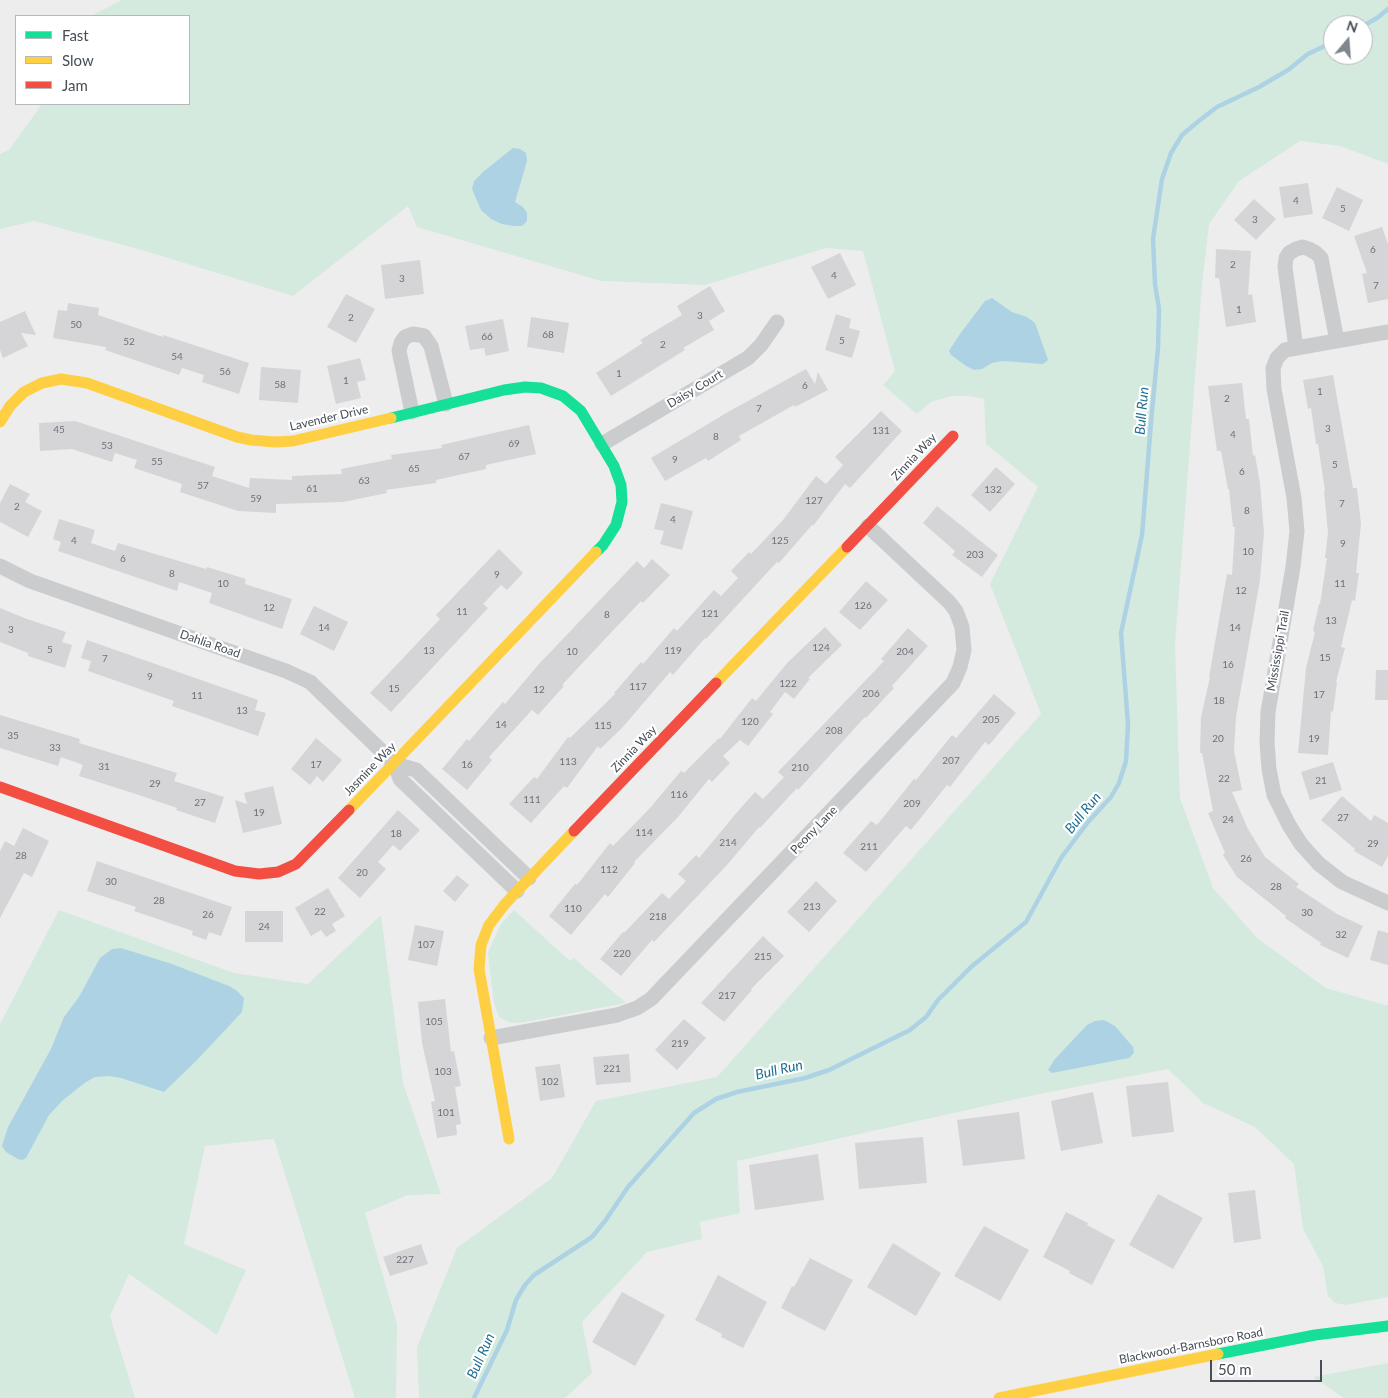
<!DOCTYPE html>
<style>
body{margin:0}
#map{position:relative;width:1388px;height:1398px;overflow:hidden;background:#eeeded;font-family:Lato,sans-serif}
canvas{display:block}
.legend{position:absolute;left:15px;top:15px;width:175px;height:90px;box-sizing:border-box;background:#fff;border:1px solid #b5b8bc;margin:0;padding:6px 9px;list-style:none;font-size:15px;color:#474e57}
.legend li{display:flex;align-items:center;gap:10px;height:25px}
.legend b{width:25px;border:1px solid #b5b8bc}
.north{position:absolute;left:1323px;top:15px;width:50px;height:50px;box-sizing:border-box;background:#fff;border:1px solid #b5b8bc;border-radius:50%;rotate:18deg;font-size:14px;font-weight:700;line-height:20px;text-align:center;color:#474e57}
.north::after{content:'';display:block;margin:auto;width:18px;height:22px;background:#81868c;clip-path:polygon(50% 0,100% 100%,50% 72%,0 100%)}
.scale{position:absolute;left:1210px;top:1360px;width:112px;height:22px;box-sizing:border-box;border:2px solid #474e57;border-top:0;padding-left:6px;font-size:15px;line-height:18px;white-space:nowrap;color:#474e57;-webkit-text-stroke:4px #fff;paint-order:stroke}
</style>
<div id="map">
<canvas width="1388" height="1398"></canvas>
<ul class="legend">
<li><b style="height:6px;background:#16e098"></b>Fast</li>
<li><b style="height:6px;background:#ffcf43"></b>Slow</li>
<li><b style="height:6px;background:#f24e42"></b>Jam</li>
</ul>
<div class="north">N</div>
<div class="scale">50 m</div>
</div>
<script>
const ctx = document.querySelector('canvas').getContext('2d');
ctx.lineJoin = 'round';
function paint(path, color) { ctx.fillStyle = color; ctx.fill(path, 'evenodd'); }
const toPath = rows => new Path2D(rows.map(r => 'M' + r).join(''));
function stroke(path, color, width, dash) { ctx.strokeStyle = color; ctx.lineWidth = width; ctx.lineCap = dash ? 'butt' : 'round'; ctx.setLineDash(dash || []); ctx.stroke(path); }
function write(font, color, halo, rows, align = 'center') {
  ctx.font = font + ' Lato,sans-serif'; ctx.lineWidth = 4.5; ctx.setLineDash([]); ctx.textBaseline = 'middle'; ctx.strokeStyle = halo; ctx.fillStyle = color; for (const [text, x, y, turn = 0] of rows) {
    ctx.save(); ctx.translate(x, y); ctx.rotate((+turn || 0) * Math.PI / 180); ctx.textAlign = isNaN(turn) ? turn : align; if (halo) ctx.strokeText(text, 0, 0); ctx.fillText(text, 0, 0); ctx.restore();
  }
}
const green = toPath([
 [122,0,1388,0,1388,164,1340,146,1300,141,1239,181,1209,224,1202,285,1175,645,1180,798,1213,888,1257,938,1326,988,1385,1005,1388,1005,1388,1297,1346,1305,1335,1303,1328,1296,1323,1266,1303,1229,1294,1164,1255,1127,1203,1103,1168,1069,1035,1095,737,1161,740,1213,700,1222,702,1239,647,1252,582,1322,592,1373,565,1398,419,1398,417,1347,457,1248,552,1178,596,1101,717,1077,1041,714,990,584,1038,487,986,444,984,399,970,396,951,396,931,402,917,414,883,385,895,371,863,251,826,248,705,285,601,281,417,227,408,206,293,296,145,251,34,221,0,229,0,154,9,150,42,104,189,104,189,16,91,16],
 [1333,25,1363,25,1363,55,1333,55],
 [59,910,234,973,308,984,381,915,403,1083,441,1194,408,1195,365,1213,397,1324,396,1398,355,1398,274,1139,205,1146,184,1244,246,1270,217,1335,129,1274,110,1316,135,1398,0,1398,0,1024],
 [514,910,570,961,574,958,626,1003,525,1022,512,1023,506,1021,499,1017,494,1004,488,952,501,924],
 [1388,1363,1388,1398,1344,1398,1313,1377]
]);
const water = toPath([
 [513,148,520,149,526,153,527,161,515,202,523,207,527,213,527,221,522,226,514,226,502,224,491,219,481,210,472,189,474,181,483,172],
 [992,298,1012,312,1027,317,1035,323,1048,360,1043,364,1002,361,992,363,982,369,974,370,966,366,951,355,949,351,960,334,985,301],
 [121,948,172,964,229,986,237,991,244,998,242,1012,197,1060,164,1092,121,1078,109,1076,95,1077,86,1082,63,1100,49,1115,26,1158,22,1160,18,1159,6,1152,2,1146,8,1127,51,1049,64,1017,79,997,100,958,112,949],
 [1104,1020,1115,1026,1133,1047,1134,1053,1129,1058,1052,1073,1048,1070,1055,1059,1087,1025,1095,1021]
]);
const stream = toPath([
 [1363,26,1377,18,1388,9],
 [474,1398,507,1330,516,1300,525,1285,534,1275,592,1237,605,1221,628,1187,694,1113,716,1099,737,1092,805,1078,829,1070,910,1030,926,1017,938,1000,971,967,1026,922,1061,858,1088,822,1111,797,1119,783,1126,761,1128,724,1121,633,1142,535,1144,511,1151,422,1158,348,1159,309,1155,284,1153,239,1162,179,1171,153,1182,135,1200,120,1217,107,1259,87,1288,70,1308,54,1333,42]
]);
const building = toPath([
 [1308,183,1313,214,1284,218,1279,187],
 [1337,187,1363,200,1349,231,1322,218],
 [1254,199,1276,219,1256,240,1234,220],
 [1382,227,1388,244,1388,299,1368,303,1362,274,1367,273,1354,236],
 [1216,249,1251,251,1248,295,1252,294,1256,322,1226,327,1219,278,1215,278],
 [840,253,856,285,828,299,811,267],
 [420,260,424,294,385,299,381,265],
 [710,286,725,311,709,321,714,330,683,348,685,350,611,396,596,373,643,343,640,340,682,315,677,306],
 [346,294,375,309,356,343,327,327],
 [68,303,99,308,98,315,163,337,163,335,249,363,239,394,202,382,204,375,182,368,179,375,105,350,106,347,53,338,58,310,67,311],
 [25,311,36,335,21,333,28,346,3,358,0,350,0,322],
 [836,314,851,319,849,328,860,331,852,358,825,350],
 [531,317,569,323,564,353,527,347],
 [503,319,509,351,486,356,484,348,470,350,465,326],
 [360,358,366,380,357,382,361,398,336,404,327,366],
 [261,367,301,370,298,403,259,400],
 [806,369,815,384,818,372,828,390,795,407,794,405,739,436,741,440,708,461,706,458,665,481,651,458,728,412],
 [1333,375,1353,488,1357,488,1361,524,1356,573,1359,573,1355,601,1352,600,1341,647,1345,648,1336,682,1337,683,1333,712,1331,711,1328,755,1298,753,1306,668,1315,632,1313,631,1319,604,1320,604,1327,558,1325,558,1328,533,1324,491,1325,491,1318,444,1316,444,1311,408,1308,409,1303,380],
 [1242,383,1246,419,1249,419,1253,456,1255,455,1260,483,1264,533,1260,580,1236,717,1234,751,1242,790,1232,792,1248,829,1265,857,1299,884,1296,887,1337,914,1363,926,1348,958,1320,945,1321,943,1285,918,1286,916,1237,877,1223,855,1225,853,1208,813,1213,811,1202,753,1200,753,1201,717,1210,677,1209,677,1227,574,1232,575,1235,527,1233,527,1229,489,1228,489,1221,451,1217,451,1208,386],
 [881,411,902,431,850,488,845,484,813,526,812,525,779,563,777,562,706,639,705,638,673,675,670,672,622,728,600,749,598,746,567,788,564,786,531,823,509,804,534,777,537,779,568,737,570,738,615,694,614,693,641,662,643,664,674,628,677,631,714,590,721,596,738,578,731,571,749,552,751,554,783,520,816,476,826,484,843,465,835,457],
 [75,421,215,467,212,476,249,488,250,478,292,480,292,476,342,474,341,469,392,459,391,455,442,448,441,445,529,425,536,454,486,465,486,469,436,480,436,483,386,490,387,493,343,502,276,504,276,513,238,511,180,492,182,484,134,468,137,460,115,453,112,462,72,449,40,451,39,423],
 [996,467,1015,484,990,512,971,495],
 [10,484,30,494,25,502,42,511,28,537,0,522,0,503],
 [661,503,693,511,682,550,660,544,664,531,654,529],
 [937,506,998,555,982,577,952,555,955,551,923,523],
 [59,519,95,530,91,543,115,551,118,543,206,569,207,567,246,579,245,584,292,599,282,629,209,603,212,593,179,582,177,591,58,551,61,542,53,539],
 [499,549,523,573,507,590,501,585,483,604,488,608,391,712,370,693,440,619,436,615],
 [652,559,670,575,643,603,641,601,605,639,562,685,564,686,538,715,532,710,489,757,492,760,467,790,442,769,467,739,469,741,503,702,505,704,539,664,637,561,644,568],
 [866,581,888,600,860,630,839,612],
 [314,606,348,622,334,651,300,634],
 [0,608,27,619,66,632,62,642,72,645,65,668,28,656,28,653,0,642],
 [825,627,842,645,808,678,810,679,794,699,785,692,770,712,773,714,748,746,740,740,723,756,730,763,712,782,709,779,678,817,634,862,635,863,608,897,605,894,571,935,549,916,575,884,577,885,610,843,613,846,650,808,681,771,684,773,719,738,720,739,752,698,756,701,788,662],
 [908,628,928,646,892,686,894,688,866,718,865,717,798,790,797,788,760,828,759,827,727,865,654,942,652,940,621,976,600,959,623,932,624,933,662,893,669,899,686,881,678,874,696,855,699,858,738,811,755,792,763,799,784,777,778,772,884,661,881,659],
 [87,640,258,700,255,710,266,713,258,736,172,706,174,701,88,671,91,661,81,658],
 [1376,670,1388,670,1388,700,1375,700],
 [994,694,1016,713,989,745,985,742,950,787,947,785,911,830,906,826,866,872,843,853,871,821,877,825,914,779,916,780,952,735,956,738],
 [0,715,80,739,79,743,177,773,174,781,224,797,215,823,176,810,177,808,139,795,79,776,83,765,61,757,58,766,0,748],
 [316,738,342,760,323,782,317,776,310,785,291,769],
 [1333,762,1342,790,1310,800,1301,772],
 [273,786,282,824,243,833,235,800,247,804,244,793],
 [1342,796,1371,821,1374,815,1388,823,1388,856,1382,867,1354,851,1355,849,1321,820],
 [398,810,420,830,400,851,393,845,378,862,386,869,360,898,338,878],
 [23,828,49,841,32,877,24,873,0,918,0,851,5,841,14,846],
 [97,861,232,907,221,936,209,932,206,940,192,935,193,931,134,911,136,907,87,891],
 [457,875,469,885,455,902,443,891],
 [816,881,837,901,809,932,787,912],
 [328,888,345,916,332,924,336,931,326,937,321,930,311,936,295,908],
 [245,911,283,911,283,942,245,942],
 [415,925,444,931,437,966,408,960],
 [1378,930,1388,933,1388,965,1370,960],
 [763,936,784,956,751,989,752,990,724,1022,701,1003],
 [445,999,451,1052,454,1051,461,1086,455,1087,461,1124,456,1125,457,1135,437,1138,431,1102,435,1101,422,1043,418,1002],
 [684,1019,706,1038,677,1070,655,1050],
 [629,1054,631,1082,596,1085,593,1057],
 [560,1064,565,1097,540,1101,535,1067],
 [1168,1082,1174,1132,1132,1137,1126,1086],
 [1093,1092,1103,1143,1061,1151,1051,1101],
 [1019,1112,1025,1159,963,1166,957,1120],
 [923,1137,927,1183,859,1189,855,1143],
 [818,1154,824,1200,755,1210,749,1165],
 [1255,1190,1261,1239,1234,1243,1228,1193],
 [1158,1194,1203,1218,1173,1269,1129,1245],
 [1066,1212,1088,1223,1087,1225,1115,1240,1092,1285,1069,1273,1070,1271,1043,1257],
 [984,1226,1029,1250,1000,1301,954,1276],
 [893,1243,941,1273,916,1316,867,1287],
 [421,1244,428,1264,390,1276,383,1257],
 [810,1258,853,1280,825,1331,781,1308,792,1286,794,1287],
 [718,1275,767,1302,743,1348,721,1337,722,1334,695,1320],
 [622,1292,665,1315,635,1366,592,1342]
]);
const street = toPath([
 [1388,332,1285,350,1277,358,1273,368,1274,389,1294,498,1297,531,1293,567,1268,712,1267,742,1269,769,1274,795,1289,825,1301,844,1319,864,1342,882,1388,903],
 [1296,348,1285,267,1286,258,1289,253,1296,249,1303,247,1309,249,1316,253,1321,258,1337,341],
 [412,412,399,351,401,343,405,337,413,334,424,336,431,346,446,404],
 [602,444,748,358,761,345,777,322],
 [0,566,30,581,286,671,310,682,395,764,400,779,517,891],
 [395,764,416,770,529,878],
 [491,1038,617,1015,637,1008,651,999,953,683,960,667,964,650,962,627,956,611,949,602,868,526]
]);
const fast = toPath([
 [391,418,504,390,525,387,541,388,563,396,581,411,614,466,621,485,622,502,616,525,603,545,596,552],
 [1218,1354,1315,1335,1388,1326]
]);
const slow = toPath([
 [0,422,10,406,24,392,42,383,61,379,87,383,237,437,251,440,275,442,293,441,391,418],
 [716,683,847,547],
 [349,810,596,552],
 [509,1139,479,969,481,945,489,925,505,904,574,831],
 [999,1398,1218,1354]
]);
const jam = toPath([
 [847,547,953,436],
 [0,787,235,871,259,874,278,872,296,864,349,810],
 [574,831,716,683]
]);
const numberNames = [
 ["4",1296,201],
 ["5",1343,209],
 ["3",1255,220],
 ["6",1373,250],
 ["2",1233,265],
 ["4",834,276],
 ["3",402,279],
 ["7",1376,286],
 ["1",1239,310],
 ["3",700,316],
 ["2",351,318],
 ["50",76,325],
 ["68",548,335],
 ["66",487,337],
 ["5",842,341],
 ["52",129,342],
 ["2",663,345],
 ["54",177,357],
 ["56",225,372],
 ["1",619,374],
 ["1",346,381],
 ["58",280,385],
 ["6",805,386],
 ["1",1320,392],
 ["2",1227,399],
 ["7",759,409],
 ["3",1328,429],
 ["45",59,430],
 ["131",881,431],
 ["4",1233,435],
 ["8",716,437],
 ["69",514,444],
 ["53",107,446],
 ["67",464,457],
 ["9",675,460],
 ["55",157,462],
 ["5",1335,465],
 ["65",414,469],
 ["6",1242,472],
 ["63",364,481],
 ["57",203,486],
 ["61",312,489],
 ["132",993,490],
 ["59",256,499],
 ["127",814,501],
 ["7",1342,504],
 ["2",17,507],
 ["8",1247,511],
 ["4",673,520],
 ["4",74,541],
 ["125",780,541],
 ["9",1343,544],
 ["10",1248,552],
 ["203",975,555],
 ["6",123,559],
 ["8",172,574],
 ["9",497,575],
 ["10",223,584],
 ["11",1340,584],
 ["12",1241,591],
 ["126",863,606],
 ["12",269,608],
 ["11",462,612],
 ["121",710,614],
 ["8",607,615],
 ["13",1331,621],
 ["14",324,628],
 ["14",1235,628],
 ["3",11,630],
 ["124",821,648],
 ["5",50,650],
 ["13",429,651],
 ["119",673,651],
 ["10",572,652],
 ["204",905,652],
 ["15",1325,658],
 ["7",105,659],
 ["16",1228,665],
 ["9",150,677],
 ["122",788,684],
 ["117",638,687],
 ["15",394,689],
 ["12",539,690],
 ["206",871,694],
 ["17",1319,695],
 ["11",197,696],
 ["18",1219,701],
 ["13",242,711],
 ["205",991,720],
 ["120",750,722],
 ["14",501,725],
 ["115",603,726],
 ["208",834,731],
 ["35",13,736],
 ["20",1218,739],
 ["19",1314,739],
 ["33",55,748],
 ["207",951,761],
 ["113",568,762],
 ["17",316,765],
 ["16",467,765],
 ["31",104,767],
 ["210",800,768],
 ["22",1224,779],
 ["21",1321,781],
 ["29",155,784],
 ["116",679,795],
 ["111",532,800],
 ["27",200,803],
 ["209",912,804],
 ["19",259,813],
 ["27",1343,818],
 ["24",1228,820],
 ["114",644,833],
 ["18",396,834],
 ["214",728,843],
 ["29",1373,844],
 ["211",869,847],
 ["28",21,856],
 ["26",1246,859],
 ["112",609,870],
 ["20",362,873],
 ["30",111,882],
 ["28",1276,887],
 ["28",159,901],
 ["213",812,907],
 ["110",573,909],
 ["22",320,912],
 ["30",1307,913],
 ["26",208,915],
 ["218",658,917],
 ["24",264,927],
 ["32",1341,935],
 ["107",426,945],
 ["220",622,954],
 ["215",763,957],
 ["217",727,996],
 ["105",434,1022],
 ["219",680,1044],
 ["221",612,1069],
 ["103",443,1072],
 ["102",550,1082],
 ["101",446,1113],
 ["227",405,1260]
];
const streetNames = [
 ["Daisy Court",695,389,-31],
 ["Lavender Drive",329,418,-13],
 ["Zinnia Way",914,457,-47],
 ["Dahlia Road",210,644,19],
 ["Mississippi Trail",1278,651,-80],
 ["Zinnia Way",634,749,-46],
 ["Jasmine Way",370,769,-46],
 ["Peony Lane",814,830,-46],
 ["Blackwood-Barnsboro Road",1191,1346,-11]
];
const waterNames = [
 ["Bull Run",1142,411,-85],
 ["Bull Run",1083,813,-51],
 ["Bull Run",779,1070,-13],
 ["Bull Run",481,1356,-66]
];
paint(green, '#d4eadf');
paint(water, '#add2e4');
stroke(stream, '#add2e4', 4.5);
paint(building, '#d5d5d7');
stroke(street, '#caccce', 15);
stroke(fast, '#16e098', 11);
stroke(slow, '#ffcf43', 11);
stroke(jam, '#f24e42', 11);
write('10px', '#6c7178', null, numberNames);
write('12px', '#474e57', '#fff', streetNames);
write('italic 14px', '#1d6e94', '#fff', waterNames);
</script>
